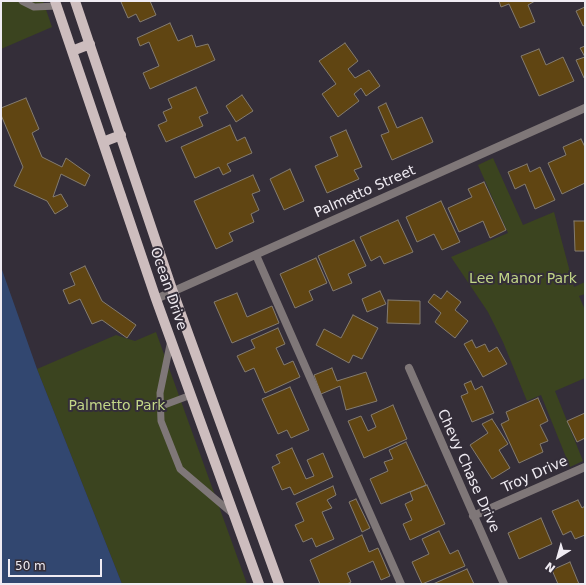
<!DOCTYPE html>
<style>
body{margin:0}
#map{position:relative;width:586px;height:585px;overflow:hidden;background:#342e39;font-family:"DejaVu Sans",sans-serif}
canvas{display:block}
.frame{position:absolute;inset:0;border:2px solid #f0ecf3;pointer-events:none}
.north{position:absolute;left:538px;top:537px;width:40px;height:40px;-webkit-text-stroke:3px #342e39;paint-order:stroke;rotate:217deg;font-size:11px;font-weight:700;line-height:16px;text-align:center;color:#f0ecf3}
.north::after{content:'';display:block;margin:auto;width:14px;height:18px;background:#f0ecf3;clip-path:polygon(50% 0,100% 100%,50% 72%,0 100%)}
.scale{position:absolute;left:8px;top:559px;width:94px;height:18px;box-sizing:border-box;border:2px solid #f0ecf3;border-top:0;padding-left:5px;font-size:12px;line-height:14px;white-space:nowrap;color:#f0ecf3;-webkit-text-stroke:3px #342e39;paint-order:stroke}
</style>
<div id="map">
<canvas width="586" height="585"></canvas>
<div class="frame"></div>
<div class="north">N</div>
<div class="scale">50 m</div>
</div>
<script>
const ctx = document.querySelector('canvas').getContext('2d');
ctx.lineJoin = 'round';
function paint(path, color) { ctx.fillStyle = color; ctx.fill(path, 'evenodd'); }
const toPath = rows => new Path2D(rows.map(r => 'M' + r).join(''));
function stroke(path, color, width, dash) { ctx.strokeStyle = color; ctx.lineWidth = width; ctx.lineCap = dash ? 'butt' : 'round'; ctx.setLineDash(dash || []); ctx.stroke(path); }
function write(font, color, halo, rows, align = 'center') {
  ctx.font = font + ' "DejaVu Sans",sans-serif'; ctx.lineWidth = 4; ctx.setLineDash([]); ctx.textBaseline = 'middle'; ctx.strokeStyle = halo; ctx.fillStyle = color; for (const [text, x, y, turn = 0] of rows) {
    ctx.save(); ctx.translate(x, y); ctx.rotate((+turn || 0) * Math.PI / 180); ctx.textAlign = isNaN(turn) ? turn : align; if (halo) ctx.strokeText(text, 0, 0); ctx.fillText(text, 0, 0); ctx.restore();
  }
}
const green = toPath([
 [1,1,43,1,52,27,1,49],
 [493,158,523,225,554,212,574,287,585,282,585,294,579,296,585,310,585,378,555,391,583,461,570,467,541,395,527,401,503,342,488,312,451,257,508,233,478,165],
 [156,332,247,584,122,584,37,369,116,335,135,341]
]);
const water = toPath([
 [1,267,37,369,122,584,1,584]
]);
const building = toPath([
 [123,1,150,1,156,15,140,22,136,14,128,18,121,2,123,1],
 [499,1,535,1,528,5,535,22,520,28,509,4,501,7,499,1],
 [585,7,585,25,583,26,576,11,585,7],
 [170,23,178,41,192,35,196,47,208,44,215,60,150,89,143,73,159,66,149,42,140,46,137,38,170,23],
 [345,43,358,61,348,69,355,78,369,70,380,86,366,96,361,88,354,94,359,101,338,117,322,94,336,84,319,61,345,43],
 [585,46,585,77,584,78,576,60,585,57,580,48,585,46],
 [539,49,546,65,563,57,574,81,539,96,521,56,539,49],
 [196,87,208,113,199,117,203,126,166,142,158,125,167,121,163,112,172,108,168,99,196,87],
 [242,95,253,111,236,122,226,106,242,95],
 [26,98,39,129,32,133,42,157,62,167,66,158,90,175,85,186,61,174,53,197,61,194,68,206,55,214,47,201,14,186,23,167,1,115,1,108,26,98],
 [386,103,397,128,422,117,433,142,392,160,381,135,389,132,378,107,386,103],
 [230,125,237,141,245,137,252,153,227,164,231,171,223,175,219,167,195,178,181,147,230,125],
 [346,130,362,167,354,170,359,179,327,193,315,166,338,156,330,137,346,130],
 [581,139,585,147,585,183,562,194,548,163,566,155,563,147,581,139],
 [527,164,530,172,540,167,555,200,535,209,525,184,515,189,508,172,527,164],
 [290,169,304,201,284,210,270,179,290,169],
 [253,175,260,191,252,194,259,210,251,214,254,222,229,233,233,241,216,249,194,201,253,175],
 [484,182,506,230,490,238,483,221,459,232,448,208,472,197,468,189,484,182],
 [441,201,460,242,442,250,434,234,417,242,406,217,441,201],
 [398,220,413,252,384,264,380,256,371,261,360,237,398,220],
 [574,221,585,221,585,251,575,251,574,221],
 [354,240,366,266,348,274,352,283,333,291,318,256,354,240],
 [316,258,327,283,309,291,313,300,295,308,280,274,316,258],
 [85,266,102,301,136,325,127,338,102,320,92,324,80,299,69,304,63,290,75,285,70,273,85,266],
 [380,291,386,304,367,312,362,299,380,291],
 [447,291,461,302,455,310,468,321,455,338,435,322,441,313,428,302,434,294,441,299,447,291],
 [237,293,247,317,272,306,279,323,232,343,214,302,237,293],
 [388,300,420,301,420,324,387,323,388,300],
 [353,315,378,328,362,359,353,355,349,363,316,345,324,329,341,338,353,315],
 [278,328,285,344,276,348,284,365,293,361,300,377,265,393,254,368,245,372,237,356,255,348,251,340,278,328],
 [472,340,476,348,485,344,489,352,497,347,507,364,483,377,464,344,472,340],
 [332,368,337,381,366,372,377,401,346,410,340,386,321,394,314,375,332,368],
 [471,381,475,390,482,386,494,413,472,422,461,396,468,393,464,384,471,381],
 [290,387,309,430,291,438,287,430,278,434,262,399,290,387],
 [538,398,548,421,540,425,548,441,540,444,543,452,519,463,501,424,509,420,506,412,538,398],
 [393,405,407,439,364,458,348,421,361,416,368,431,376,427,371,415,393,405],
 [585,413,585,438,577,442,567,421,585,413],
 [492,419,508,444,499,450,510,468,492,479,470,445,488,433,482,424,492,419],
 [406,442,426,485,381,504,370,479,388,471,384,462,393,459,389,450,406,442],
 [292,448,306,479,314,476,307,460,323,453,333,477,294,495,290,487,282,490,272,467,280,463,276,455,292,448],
 [427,485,445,524,410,540,403,524,412,520,405,504,413,500,410,492,427,485],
 [333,486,336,495,327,500,332,508,322,512,334,539,316,547,312,538,303,542,295,525,304,521,296,503,333,486],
 [356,499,370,528,362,532,349,502,356,499],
 [578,500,582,508,585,506,585,535,575,539,571,531,563,535,552,511,578,500],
 [541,518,552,544,519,559,508,533,541,518],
 [439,531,450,554,458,550,465,566,422,584,412,562,429,554,422,539,439,531],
 [362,535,369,552,378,548,390,576,381,580,373,561,347,573,351,582,347,584,320,584,310,560,362,535],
 [570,562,579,584,558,584,552,570,570,562],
 [467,569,474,584,433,584,467,569]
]);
const lane = toPath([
 [22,1,34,7,57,6],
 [171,340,160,393,161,421,180,469,233,514],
 [159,407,191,395]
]);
const street = toPath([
 [256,255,401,584],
 [156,299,585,108],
 [409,368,504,584],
 [473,516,585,467]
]);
const primary = toPath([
 [55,1,156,299,259,584],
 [75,1,173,292,279,584],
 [72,51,90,44],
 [103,142,121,135]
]);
const streetNames = [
 ["Palmetto Street",365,192,-24],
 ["Ocean Drive",168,289,71],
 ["Chevy Chase Drive",468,471,66],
 ["Troy Drive",535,475,-24]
];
const parkNames = [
 ["Lee Manor Park",523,279],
 ["Palmetto Park",117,406]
];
paint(green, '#3b441f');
paint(water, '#324770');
paint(building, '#604512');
stroke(building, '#847c70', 1);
stroke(lane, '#7f7778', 7);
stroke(street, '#7f7778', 8);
stroke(primary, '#cdbdbe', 10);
write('14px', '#f0ecf3', '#342e39', streetNames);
write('14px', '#c2d687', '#342e39', parkNames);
</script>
